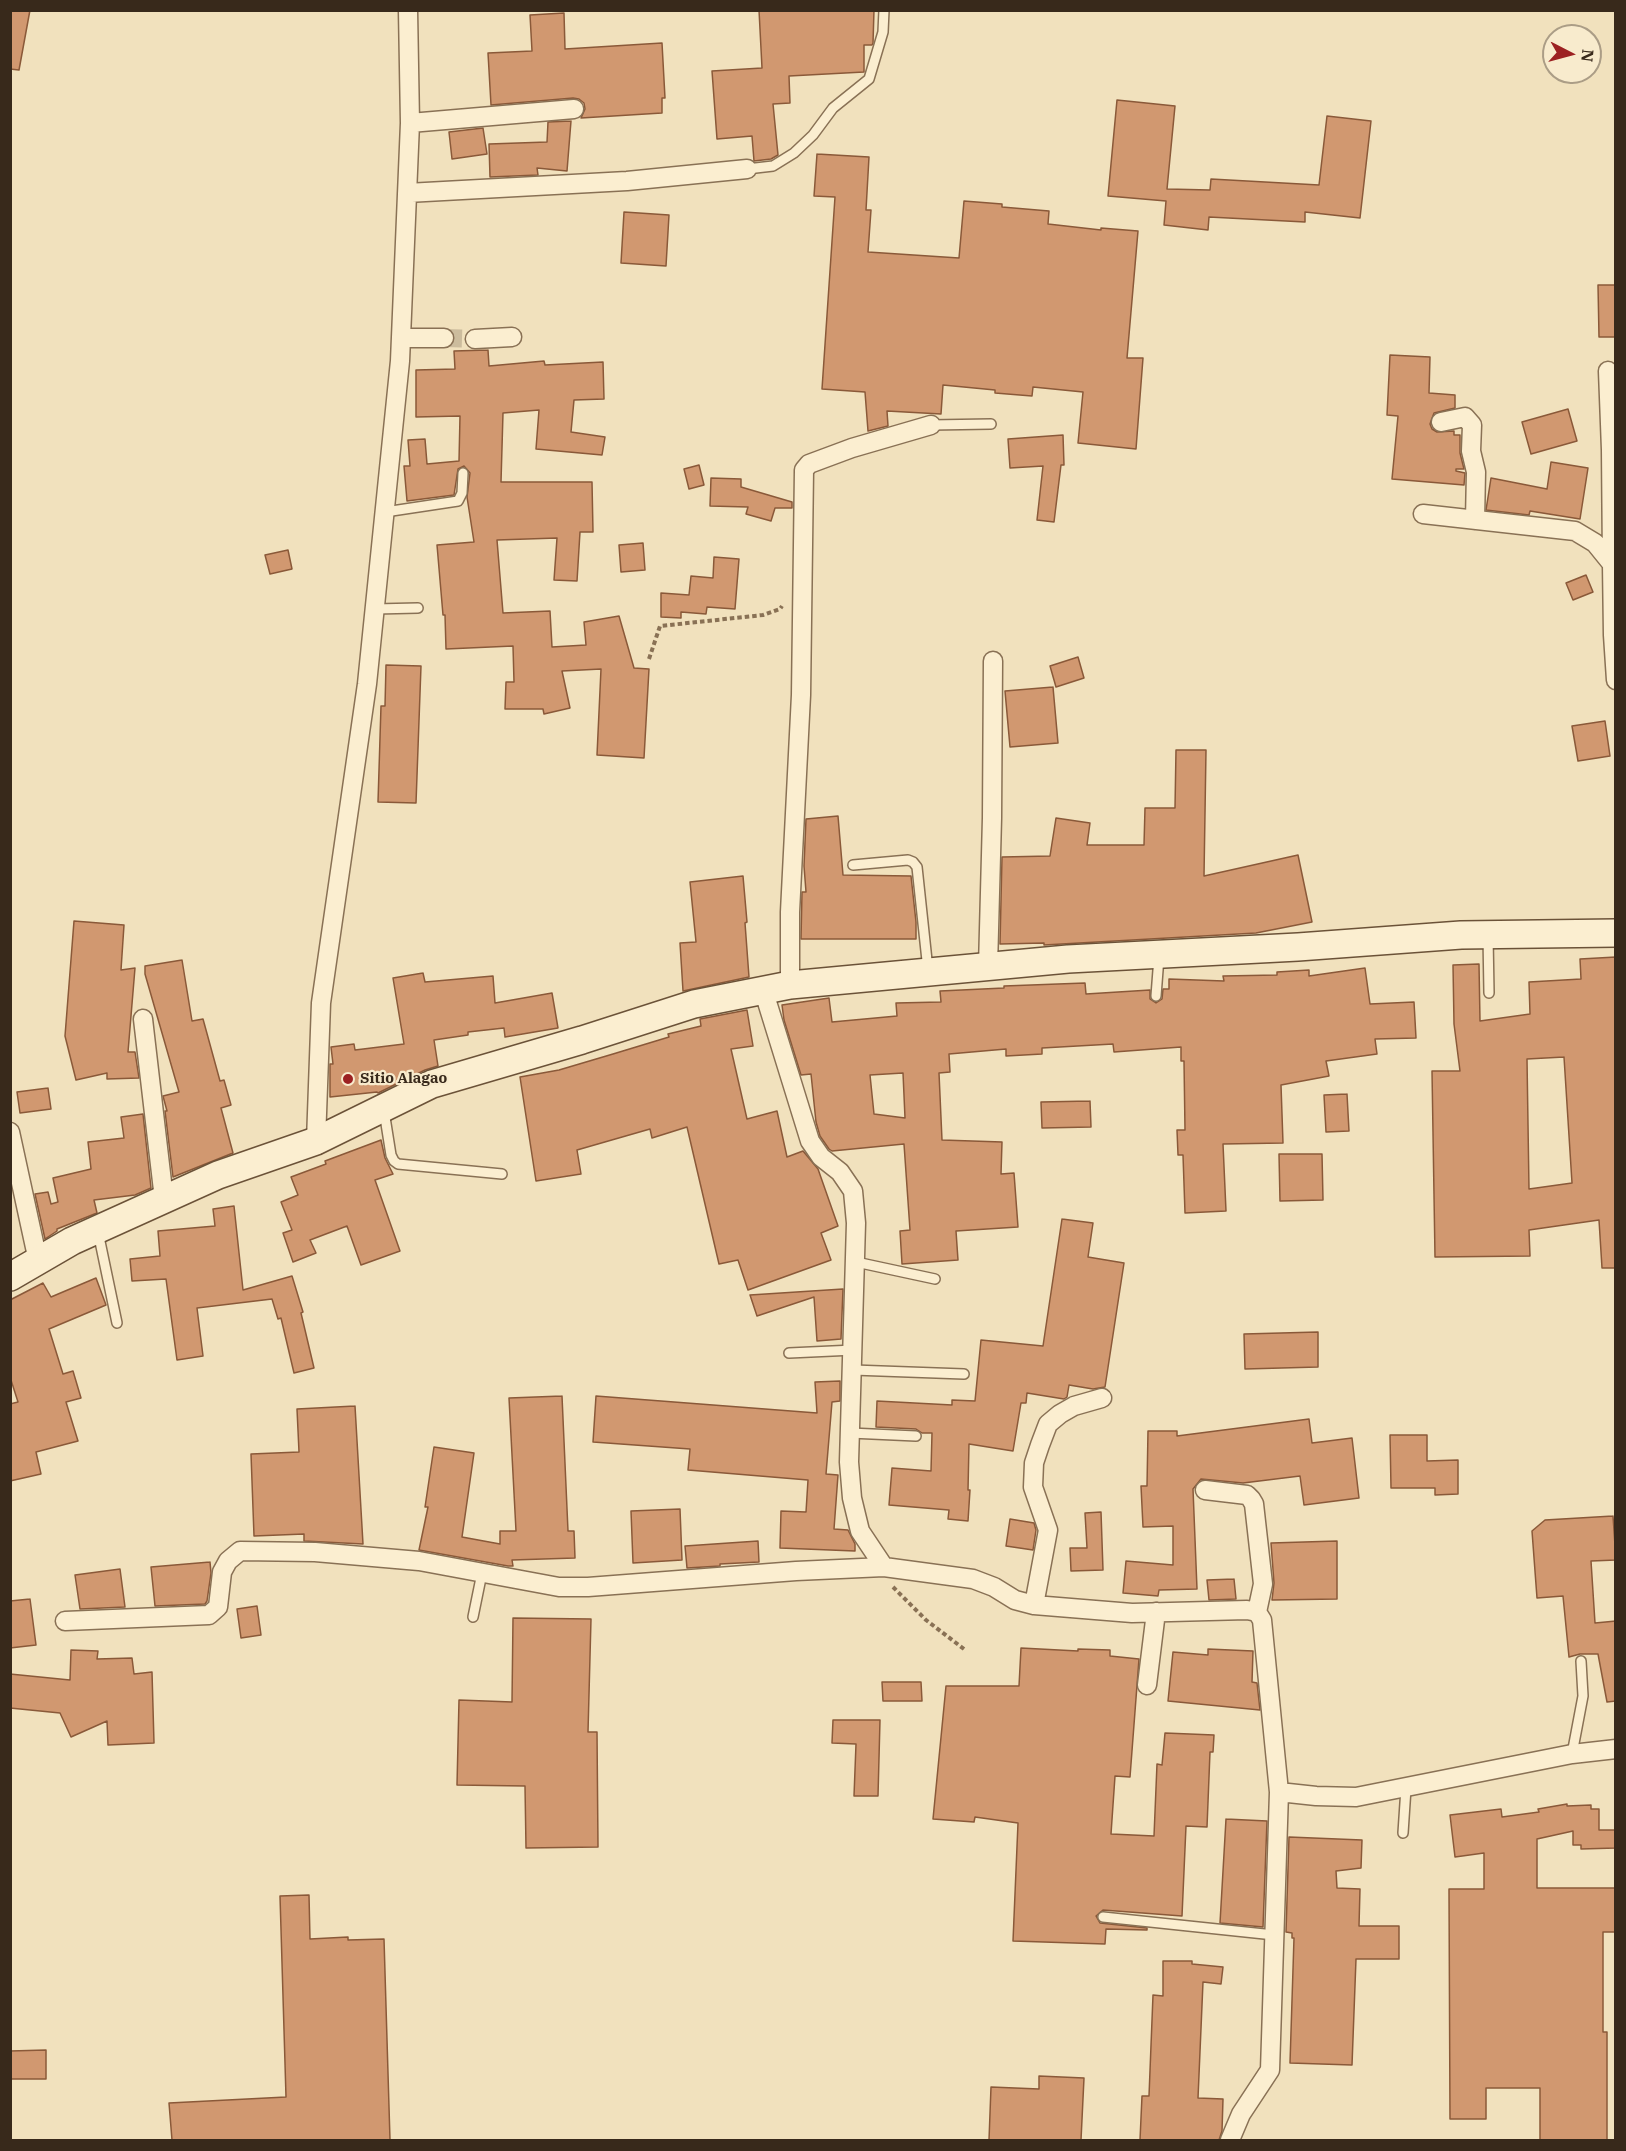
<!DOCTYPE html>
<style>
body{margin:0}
#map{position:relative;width:1626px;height:2151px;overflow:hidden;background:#f1e1bd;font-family:"IBM Plex Serif",serif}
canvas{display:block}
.frame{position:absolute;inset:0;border:12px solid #38291b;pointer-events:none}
.north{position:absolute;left:1542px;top:24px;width:60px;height:60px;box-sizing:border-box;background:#f8ebcd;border:2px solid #ab9d86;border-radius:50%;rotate:96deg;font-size:16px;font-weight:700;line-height:24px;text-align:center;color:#38291b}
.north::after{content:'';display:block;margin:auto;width:21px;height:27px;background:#9c2122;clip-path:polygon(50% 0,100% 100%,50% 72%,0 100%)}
</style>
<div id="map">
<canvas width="1626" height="2151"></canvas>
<div class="frame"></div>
<div class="north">N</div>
</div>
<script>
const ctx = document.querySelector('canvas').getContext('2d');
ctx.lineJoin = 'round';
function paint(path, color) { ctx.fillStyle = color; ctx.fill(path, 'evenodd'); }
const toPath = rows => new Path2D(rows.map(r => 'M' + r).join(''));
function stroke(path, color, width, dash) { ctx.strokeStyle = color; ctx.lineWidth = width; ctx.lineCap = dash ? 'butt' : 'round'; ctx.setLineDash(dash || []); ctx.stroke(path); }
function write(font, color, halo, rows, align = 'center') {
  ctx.font = font + ' "IBM Plex Serif",serif'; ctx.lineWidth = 4.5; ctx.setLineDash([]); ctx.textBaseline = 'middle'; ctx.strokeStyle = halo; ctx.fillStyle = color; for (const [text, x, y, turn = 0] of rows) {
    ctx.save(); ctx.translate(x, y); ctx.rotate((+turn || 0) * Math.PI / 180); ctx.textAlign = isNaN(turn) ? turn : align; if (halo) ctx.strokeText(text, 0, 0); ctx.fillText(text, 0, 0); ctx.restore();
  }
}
const building = toPath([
 [10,10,30,10,19,70,10,69,10,10],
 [759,10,874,10,873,43,872,45,864,45,864,72,789,76,790,103,773,104,778,155,771,159,754,161,752,136,717,139,712,71,762,68,759,10],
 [564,13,565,49,662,43,665,98,662,98,662,113,581,118,585,109,584,103,579,99,573,98,491,105,488,53,532,51,530,15,564,13],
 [1117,100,1175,106,1167,189,1210,190,1211,179,1319,185,1327,116,1371,121,1360,218,1305,212,1305,222,1209,217,1208,230,1164,225,1166,201,1108,196,1117,100],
 [571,121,567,171,537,168,538,175,490,177,489,144,547,142,548,122,571,121],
 [483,128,487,154,452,159,449,132,483,128],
 [817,154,869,157,866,210,871,210,868,252,959,258,964,201,1002,204,1002,207,1049,211,1048,224,1101,230,1101,228,1138,231,1127,358,1143,358,1136,449,1078,443,1083,392,1033,387,1032,396,995,393,995,390,943,385,941,414,887,411,888,426,868,431,865,392,822,389,835,197,814,196,817,154],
 [624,212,669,215,666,266,621,263,624,212],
 [1598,285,1616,285,1616,337,1599,337,1598,285],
 [488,350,489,366,544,361,545,365,603,362,604,399,574,400,571,432,605,437,602,455,536,449,539,410,503,413,501,482,592,482,593,532,580,532,577,581,554,580,557,538,497,540,503,613,550,611,552,647,586,645,584,622,619,616,634,668,649,669,644,758,597,755,601,669,562,671,570,708,544,714,543,709,505,709,506,682,514,682,513,646,446,649,445,615,443,615,437,545,474,542,467,497,470,473,464,466,458,469,454,495,407,501,404,466,410,466,408,440,425,439,427,464,459,461,460,416,416,417,416,370,455,369,454,351,488,350],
 [1390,355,1430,357,1429,393,1455,395,1455,408,1434,413,1430,424,1432,429,1437,432,1454,431,1454,435,1460,435,1460,453,1464,469,1456,469,1456,471,1465,473,1464,485,1392,479,1398,416,1387,415,1390,355],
 [1568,409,1577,441,1531,454,1522,422,1568,409],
 [1063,435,1064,465,1061,465,1054,522,1037,520,1043,466,1010,468,1008,439,1063,435],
 [1551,462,1588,468,1580,519,1530,511,1529,515,1486,510,1491,478,1547,489,1551,462],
 [699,465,704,485,689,489,684,469,699,465],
 [711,478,741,479,741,487,792,502,792,508,775,508,771,521,746,514,748,507,710,506,711,478],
 [643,543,645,570,621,572,619,545,643,543],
 [288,550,292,569,270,574,265,555,288,550],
 [714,557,739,559,735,609,707,607,706,614,681,612,681,618,661,617,661,593,689,595,691,576,713,578,714,557],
 [1586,575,1593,592,1573,600,1566,583,1586,575],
 [1078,657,1084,678,1056,687,1050,666,1078,657],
 [386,665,421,666,416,803,378,802,381,706,385,706,386,665],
 [1053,687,1058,743,1010,747,1005,691,1053,687],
 [1605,721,1610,756,1578,761,1572,726,1605,721],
 [1176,750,1206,750,1204,876,1298,855,1312,922,1256,933,1044,945,1044,943,1000,944,1002,857,1050,856,1056,818,1090,823,1087,845,1144,845,1145,808,1175,808,1176,750],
 [838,816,843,875,911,876,916,922,916,939,801,939,802,892,806,892,804,866,806,819,838,816],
 [743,876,747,922,745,923,749,977,683,991,680,943,696,942,690,882,743,876],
 [74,921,124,925,121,970,135,968,128,1052,135,1052,139,1078,107,1079,107,1073,76,1080,65,1036,74,921],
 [1616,957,1616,1268,1602,1268,1599,1220,1529,1230,1530,1256,1435,1257,1432,1071,1460,1071,1454,1024,1453,965,1479,964,1480,1021,1530,1014,1529,982,1581,979,1580,959,1616,957],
 [1564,1057,1572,1183,1529,1189,1527,1059,1564,1057],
 [182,960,192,1021,203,1019,220,1081,224,1080,231,1105,221,1108,233,1153,173,1177,165,1111,167,1111,163,1096,179,1092,145,974,145,966,182,960],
 [1365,968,1370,1004,1414,1002,1416,1038,1375,1039,1377,1054,1326,1061,1329,1076,1281,1085,1283,1143,1223,1144,1226,1211,1185,1213,1183,1155,1178,1155,1177,1130,1185,1130,1184,1061,1181,1061,1181,1047,1114,1052,1113,1044,1042,1048,1042,1054,1006,1056,1006,1049,949,1054,950,1072,939,1073,942,1140,1002,1142,1001,1174,1014,1173,1018,1227,956,1231,958,1260,902,1264,900,1231,910,1230,904,1144,832,1151,829,1149,820,1136,816,1122,811,1074,801,1075,784,1020,782,1005,829,998,832,1022,897,1016,896,1003,941,1002,940,991,1004,988,1004,986,1085,983,1086,994,1150,990,1150,999,1156,1003,1162,999,1163,989,1169,989,1169,979,1224,981,1223,976,1277,975,1277,972,1309,970,1309,976,1365,968],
 [903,1073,905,1118,874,1114,870,1075,903,1073],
 [423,973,425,982,493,976,495,1003,552,993,558,1028,505,1037,504,1028,468,1032,468,1035,434,1040,438,1066,425,1070,378,1093,377,1092,330,1097,330,1064,333,1064,331,1047,354,1044,355,1050,404,1044,393,978,423,973],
 [747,1010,753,1046,731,1049,747,1119,777,1111,787,1157,803,1151,818,1169,838,1226,821,1233,831,1260,748,1290,738,1260,719,1264,687,1127,652,1138,650,1129,577,1150,581,1174,536,1181,520,1077,559,1070,613,1054,669,1037,668,1034,701,1026,700,1019,747,1010],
 [48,1088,51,1109,20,1113,17,1092,48,1088],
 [1347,1094,1349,1131,1326,1132,1324,1095,1347,1094],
 [1090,1101,1091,1127,1042,1128,1041,1102,1090,1101],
 [143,1114,151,1188,135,1195,94,1200,97,1213,57,1229,57,1231,45,1239,35,1194,48,1192,51,1204,58,1202,53,1178,91,1169,88,1142,124,1138,121,1117,143,1114],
 [381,1140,385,1158,393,1174,375,1180,400,1251,361,1265,347,1226,310,1240,316,1253,293,1262,283,1233,292,1230,281,1202,298,1195,291,1177,326,1164,325,1161,381,1140],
 [1279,1154,1322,1154,1323,1200,1280,1201,1279,1154],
 [234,1206,243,1290,292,1276,303,1312,301,1313,314,1368,294,1373,281,1318,278,1319,272,1299,197,1308,203,1356,177,1360,166,1279,132,1281,130,1259,160,1256,158,1231,215,1226,213,1209,234,1206],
 [1062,1219,1093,1223,1088,1257,1124,1263,1105,1387,1093,1389,1069,1385,1067,1397,1064,1399,1027,1393,1026,1403,1021,1403,1013,1451,969,1444,968,1490,970,1490,968,1521,948,1519,949,1510,889,1505,892,1468,931,1471,932,1433,922,1433,916,1429,876,1427,877,1401,952,1405,952,1400,975,1401,981,1340,1043,1346,1062,1219],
 [96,1278,106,1305,49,1329,63,1374,73,1371,81,1398,66,1402,78,1441,36,1452,41,1474,10,1481,10,1404,18,1402,10,1377,10,1300,43,1283,51,1297,96,1278],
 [843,1289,841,1339,817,1341,814,1297,757,1316,750,1295,843,1289],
 [1318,1332,1318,1367,1245,1369,1244,1334,1318,1332],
 [840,1381,840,1401,832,1402,826,1474,838,1475,834,1529,848,1530,855,1544,855,1551,780,1548,781,1511,806,1512,808,1480,688,1470,690,1449,593,1442,596,1396,817,1413,815,1382,840,1381],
 [562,1396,568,1531,574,1531,575,1558,512,1560,513,1566,508,1566,419,1550,428,1507,425,1507,434,1447,474,1453,462,1537,500,1544,500,1531,516,1531,509,1398,562,1396],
 [355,1406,363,1544,304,1541,304,1534,254,1536,251,1454,299,1452,297,1409,355,1406],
 [1309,1419,1312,1443,1352,1438,1359,1498,1304,1505,1300,1476,1243,1483,1201,1479,1193,1489,1197,1589,1159,1590,1158,1596,1123,1593,1126,1561,1173,1565,1173,1526,1143,1527,1141,1486,1147,1486,1148,1431,1177,1431,1177,1436,1309,1419],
 [1390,1435,1427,1435,1427,1461,1458,1460,1458,1494,1435,1495,1435,1488,1391,1488,1390,1435],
 [680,1509,682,1560,633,1563,631,1511,680,1509],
 [1101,1512,1103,1570,1071,1571,1070,1548,1087,1548,1085,1513,1101,1512],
 [1613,1516,1616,1560,1591,1561,1595,1623,1616,1621,1616,1701,1607,1702,1598,1654,1580,1654,1569,1657,1563,1596,1537,1598,1532,1531,1545,1520,1613,1516],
 [1010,1519,1034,1523,1036,1530,1033,1550,1006,1546,1010,1519],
 [758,1541,759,1562,720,1564,720,1566,687,1568,685,1546,758,1541],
 [1337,1541,1337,1599,1272,1600,1274,1583,1271,1543,1337,1541],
 [210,1562,211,1573,207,1601,205,1604,155,1606,151,1567,210,1562],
 [120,1569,125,1607,80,1609,75,1575,120,1569],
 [1234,1579,1236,1599,1209,1600,1207,1580,1234,1579],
 [30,1599,36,1645,10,1648,10,1601,30,1599],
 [257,1606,261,1635,241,1638,237,1609,257,1606],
 [513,1618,591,1619,588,1732,597,1732,598,1847,526,1848,525,1786,457,1785,459,1700,512,1702,513,1618],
 [1021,1648,1078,1651,1078,1649,1110,1650,1110,1656,1139,1659,1130,1777,1115,1776,1111,1834,1154,1836,1157,1764,1162,1765,1165,1733,1214,1735,1213,1752,1210,1752,1207,1827,1186,1826,1182,1916,1103,1910,1096,1916,1100,1923,1147,1928,1147,1930,1106,1929,1105,1944,1013,1941,1018,1823,975,1817,974,1822,933,1819,946,1686,1019,1686,1021,1648],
 [1208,1649,1253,1651,1252,1682,1257,1683,1260,1710,1168,1701,1173,1652,1208,1655,1208,1649],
 [71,1650,98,1651,97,1659,132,1658,134,1674,152,1672,154,1743,108,1745,107,1721,71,1737,60,1713,10,1708,10,1674,70,1680,71,1650],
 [882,1682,921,1682,922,1701,883,1701,882,1682],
 [833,1720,880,1720,878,1796,854,1796,856,1744,832,1743,833,1720],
 [1567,1804,1567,1806,1591,1805,1591,1809,1599,1809,1599,1830,1616,1830,1616,1848,1581,1849,1581,1845,1573,1845,1573,1831,1537,1839,1537,1888,1616,1888,1616,1932,1603,1932,1603,2032,1607,2032,1607,2140,1540,2140,1540,2088,1486,2088,1486,2119,1450,2119,1449,1889,1484,1889,1484,1853,1455,1857,1450,1815,1501,1809,1502,1817,1539,1812,1538,1809,1567,1804],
 [1226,1819,1267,1821,1263,1927,1220,1923,1226,1819],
 [1289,1837,1362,1840,1361,1868,1336,1871,1337,1888,1360,1889,1359,1926,1399,1926,1399,1959,1356,1959,1352,2065,1290,2063,1294,1938,1292,1938,1292,1933,1286,1932,1289,1837],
 [309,1895,310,1939,348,1937,348,1940,384,1939,390,2140,172,2140,169,2103,286,2097,280,1896,309,1895],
 [1163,1961,1192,1961,1192,1964,1223,1967,1221,1984,1203,1982,1198,2098,1223,2099,1222,2131,1219,2140,1140,2140,1142,2096,1149,2096,1153,1995,1163,1996,1163,1961],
 [46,2050,46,2079,10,2079,10,2051,46,2050],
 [1039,2076,1084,2078,1081,2140,989,2140,991,2087,1039,2089,1039,2076]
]);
const streetTunnel = toPath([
 [444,338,475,339]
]);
const path = toPath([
 [649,659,660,626,763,615,780,609,782,606],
 [893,1587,926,1620,964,1649]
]);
const lane = toPath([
 [747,169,773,166,794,153,813,135,833,108,869,79,883,32,884,10],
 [931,425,991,424],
 [385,512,458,501,462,493,463,473],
 [375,609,418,608],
 [853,865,908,860,913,862,917,867,928,970],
 [1488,936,1489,993],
 [1156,996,1159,957],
 [384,1111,391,1155,394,1161,398,1164,502,1174],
 [98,1232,117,1323],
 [856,1262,935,1279],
 [789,1353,854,1350],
 [853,1370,964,1374],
 [850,1433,916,1436],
 [473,1617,482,1573],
 [1572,1754,1583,1696,1581,1661],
 [1403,1833,1406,1788],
 [1103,1917,1274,1935]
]);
const street = toPath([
 [410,123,574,109],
 [407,193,627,181,747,169],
 [401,338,444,338],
 [475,339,512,337],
 [1608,371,1611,450,1612,564],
 [1441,422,1465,417,1472,425,1471,451,1476,472,1475,520],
 [1423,514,1575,531,1595,543,1612,564,1613,635,1616,680],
 [988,967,992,818,993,661],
 [790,985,790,912,801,695,804,470,809,464,852,448,931,425],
 [763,989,810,1141,821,1157,840,1172,853,1191,856,1223,849,1462,852,1498,860,1531,884,1567],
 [143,1019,164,1199],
 [10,1132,38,1261],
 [316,1141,321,1003,367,684,400,361,410,123,408,10],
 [1205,1490,1247,1495,1251,1499,1254,1504,1263,1584,1257,1612],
 [1034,1605,1048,1530,1033,1487,1034,1463,1040,1445,1048,1424,1060,1414,1074,1406,1102,1398],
 [65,1621,209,1615,218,1607,222,1572,228,1561,240,1551,315,1552,419,1561,559,1587,588,1587,796,1571,884,1567,973,1579,994,1587,1015,1600,1034,1605,1132,1613,1247,1610,1257,1612,1262,1620,1279,1792,1270,2070,1241,2114,1230,2140],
 [1147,1685,1156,1612],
 [1279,1792,1316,1796,1356,1797,1572,1754,1616,1749]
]);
const secondary = toPath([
 [10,1277,72,1241,218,1175,316,1141,432,1084,582,1040,694,1004,790,985,1068,959,1298,947,1461,935,1616,933]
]);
const markers = [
 [348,1079,6,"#9c2122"]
];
const poiNames = [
 ["Sitio Alagao",360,1079]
];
paint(building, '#d19870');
stroke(building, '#8a5939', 1.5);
stroke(streetTunnel, '#ccbc9d', 18, [18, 9]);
stroke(lane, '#897155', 12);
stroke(street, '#897155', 21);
stroke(secondary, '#6b5238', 30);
stroke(path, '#897155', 4, [4.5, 3]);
stroke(lane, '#fbeed0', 9);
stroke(street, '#fbeed0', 18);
stroke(secondary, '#fbeed0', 27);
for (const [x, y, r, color] of markers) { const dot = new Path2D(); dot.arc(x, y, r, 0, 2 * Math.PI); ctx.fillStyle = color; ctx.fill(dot); stroke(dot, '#f8ebcd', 2); }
write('bold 15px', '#38291b', '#f8ebcd', poiNames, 'left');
</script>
